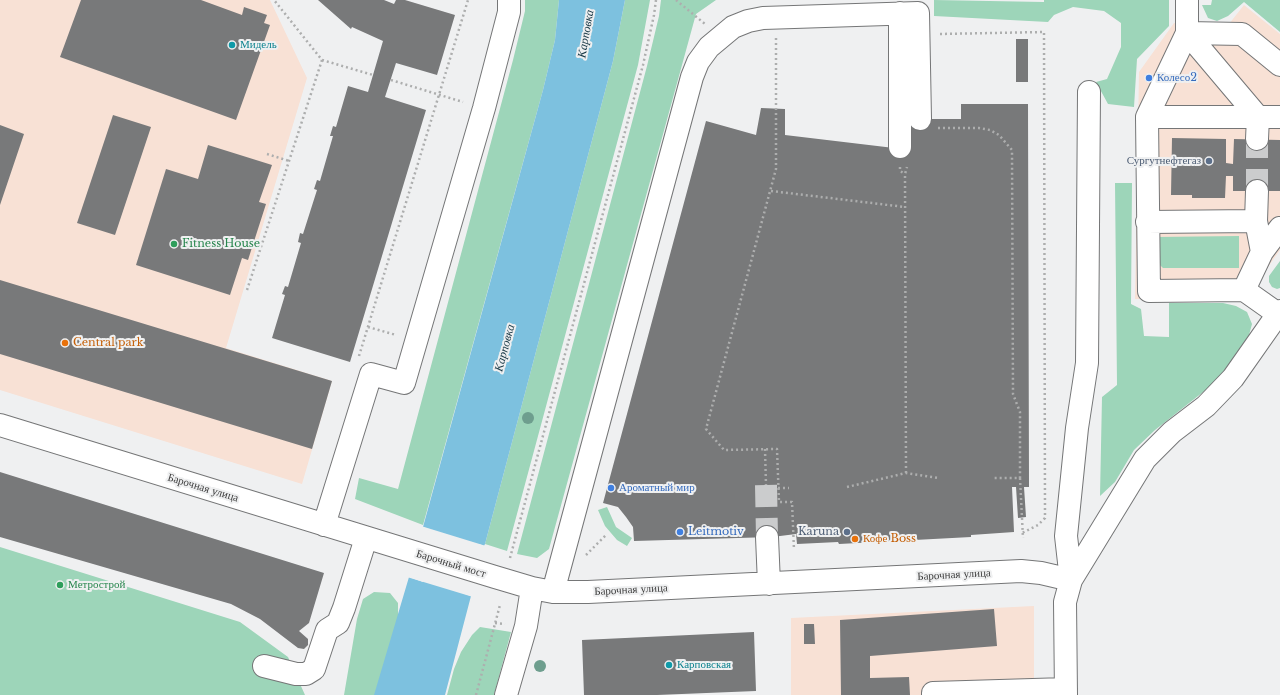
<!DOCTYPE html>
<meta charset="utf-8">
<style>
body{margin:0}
canvas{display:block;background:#eff0f1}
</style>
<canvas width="1280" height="695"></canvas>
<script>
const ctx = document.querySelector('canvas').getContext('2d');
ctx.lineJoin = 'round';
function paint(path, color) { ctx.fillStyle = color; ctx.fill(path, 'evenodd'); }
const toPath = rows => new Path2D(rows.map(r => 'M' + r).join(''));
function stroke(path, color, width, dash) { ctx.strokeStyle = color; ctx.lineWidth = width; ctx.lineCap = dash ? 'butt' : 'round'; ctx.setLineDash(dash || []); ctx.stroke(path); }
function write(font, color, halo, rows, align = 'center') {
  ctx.font = font + ' "Libre Baskerville",serif'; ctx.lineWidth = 4; ctx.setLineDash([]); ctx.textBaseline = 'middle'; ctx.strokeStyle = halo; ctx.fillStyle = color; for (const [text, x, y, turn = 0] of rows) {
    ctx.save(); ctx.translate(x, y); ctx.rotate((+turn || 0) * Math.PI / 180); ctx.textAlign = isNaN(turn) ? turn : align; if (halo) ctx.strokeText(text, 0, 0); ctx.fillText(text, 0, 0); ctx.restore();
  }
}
const commercial = toPath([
 [0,0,270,0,307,78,226,348,332,381,302,484,0,390],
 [1244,5,1280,34,1280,250,1244,301,1135,299,1139,72,1174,23,1229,24],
 [1034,606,1034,695,791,695,791,618]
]);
const green = toPath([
 [525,0,559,0,555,40,543,90,423,525,355,499,359,478,398,489,513,60,525,11],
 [625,0,650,0,638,65,507,551,485,544,613,61],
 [661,0,716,0,696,14,549,549,537,558,517,554,647,66,659,16],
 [934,0,1044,2,1044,0,1169,0,1169,26,1137,59,1134,107,1108,104,1096,82,1107,79,1121,47,1121,23,1104,11,1073,7,1054,15,1048,22,934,16],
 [1212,0,1280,0,1280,32,1244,2,1228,16,1217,21,1208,18,1202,5,1211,5],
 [1115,183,1132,183,1131,304,1141,309,1144,336,1169,337,1169,303,1223,303,1236,306,1247,312,1252,324,1249,335,1217,381,1155,430,1134,450,1115,482,1100,496,1102,397,1117,385],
 [1239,236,1239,268,1163,268,1153,258,1156,237],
 [1280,261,1280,288,1277,289,1272,287,1269,282,1269,276],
 [607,507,616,527,632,538,627,546,617,540,605,526,598,510],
 [0,547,240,622,288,657,305,695,0,695],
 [374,592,390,593,398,603,398,619,375,695,344,695,357,619,363,599],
 [480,627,511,632,494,695,447,695,454,669,461,652,472,635]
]);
const water = toPath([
 [559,0,625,0,613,61,485,544,484,546,479,544,465,594,471,596,445,695,374,695,409,577,423,582,437,532,423,527,543,90,555,40]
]);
const pier = toPath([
 [421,526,486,546,480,547,467,593,472,595,473,597,407,577,409,575,422,579,435,533,422,529]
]);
const building = toPath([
 [81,0,201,0,242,15,244,7,267,15,264,23,270,25,236,120,60,57],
 [318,0,384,0,394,4,396,0,405,0,455,15,437,75,396,63,385,97,426,110,350,362,272,338,285,295,282,294,285,286,288,287,301,243,298,242,300,233,303,234,317,190,314,189,317,180,320,181,333,136,330,136,333,126,336,127,348,86,368,92,383,41,352,27,351,29],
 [1016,39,1028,39,1028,82,1016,82],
 [961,104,1028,104,1029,487,1024,487,1026,517,1018,518,1016,487,1012,487,1014,532,971,535,971,537,839,544,838,542,797,544,796,534,772,537,634,541,633,527,626,517,618,507,603,503,706,121,756,135,761,108,785,109,785,135,894,148,905,119,961,119],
 [113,115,151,127,115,235,77,223],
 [0,125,24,134,0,205],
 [1172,138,1226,139,1226,163,1233,164,1234,139,1280,140,1280,191,1233,191,1233,176,1226,176,1225,198,1192,198,1192,195,1171,195],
 [208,145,272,165,259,202,266,204,248,260,242,258,230,295,136,265,166,169,198,179],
 [0,280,332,381,312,449,0,354],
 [0,472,324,573,309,623,299,631,308,639,308,645,304,649,298,648,260,619,231,604,0,537],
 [994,609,997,646,870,656,870,678,909,677,910,695,841,695,840,620],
 [804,624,814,624,815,644,804,644],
 [754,632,756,691,657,695,584,695,582,640]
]);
const minorTunnel = toPath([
 [1257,191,1257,139],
 [766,485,767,537]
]);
const path = toPath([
 [676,0,705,24],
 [940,34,1044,32,1045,518,1038,525,1022,533],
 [776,38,776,169,706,429,724,450,777,449,779,502,792,502,794,550],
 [322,60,373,75],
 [391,80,463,102],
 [938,128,979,128,990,130,999,135,1012,150,1013,394,1020,412,1020,478,992,478],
 [267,154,289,161],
 [900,167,900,171,905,174],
 [771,191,905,207],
 [247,290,322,60,274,0],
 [368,327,396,335],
 [359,356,468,0],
 [765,449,766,485],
 [906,473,905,174,907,167],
 [1020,478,1023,538],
 [847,487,906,473,939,478],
 [778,488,789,488],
 [586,555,606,535],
 [510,558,643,65,654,15,656,0],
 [495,623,505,624],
 [476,695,500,605]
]);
const minor = toPath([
 [1187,0,1187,33,1258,117,1257,139],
 [900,13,900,147],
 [1147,117,1280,117],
 [1256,221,1257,191],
 [1147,222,1256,221,1262,252],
 [1244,290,1262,252,1280,228],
 [1278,314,1244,290,1149,291,1147,117,1187,33,1242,34,1280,65],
 [0,425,495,577,532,588,553,592,588,592,1021,571,1041,573,1071,580],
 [324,525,371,374,404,383,484,108,509,12,509,0],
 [767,537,769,584],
 [1071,580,1066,536,1077,428,1087,363,1089,92],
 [553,592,692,77,698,62,709,47,733,27,748,21,763,18,918,13,920,119],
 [264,666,296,674,306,674,314,669,327,630,338,623,344,608,366,538],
 [506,695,526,626,532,588],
 [933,695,933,693,1066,689],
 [1066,695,1065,602,1071,580,1145,459,1172,432,1206,406,1233,378,1280,311]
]);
const trees = [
 [528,418],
 [540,666]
];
const markers = [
 [232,45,4,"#0f9aa8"],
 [1149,78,4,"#3f7fe0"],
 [1209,161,4,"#5c6f8a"],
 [174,244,4,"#2e9e5b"],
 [65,343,4,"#e8710a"],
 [611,488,4,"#3f7fe0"],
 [680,532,4,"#3f7fe0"],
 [847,532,4,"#5c6f8a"],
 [855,539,4,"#e8710a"],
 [60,585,4,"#2e9e5b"],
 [669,665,4,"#0f9aa8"]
];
const cultureNames = [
 ["Мидель",240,45],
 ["Карповская",677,665]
];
const shopNames = [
 ["Колесо2",1157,78],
 ["Ароматный мир",619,488],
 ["Leitmotiv",688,532]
];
const serviceNames = [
 ["Сургутнефтегаз",1201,161],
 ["Karuna",839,532]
];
const leisureNames = [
 ["Fitness House",182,244],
 ["Метрострой",68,585]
];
const foodNames = [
 ["Central park",73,343],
 ["Кофе Boss",863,539]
];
const streetNames = [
 ["Барочная улица",203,488,17],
 ["Барочный мост",451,564,17],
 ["Барочная улица",954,575,-3],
 ["Барочная улица",631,590,-3]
];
const waterNames = [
 ["Карповка",586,34,-80],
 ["Карповка",505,348,-75]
];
paint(commercial, '#f8e1d5');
paint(green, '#9dd5b9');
paint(water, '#7dc1df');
paint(pier, '#eff0f1');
paint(building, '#78797a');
stroke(minorTunnel, '#cbcccd', 22, [22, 11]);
stroke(minor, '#757677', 24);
stroke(path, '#adaeae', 2.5, [2, 3]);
stroke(minor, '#fff', 22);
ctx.fillStyle = '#6e9e8e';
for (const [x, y] of trees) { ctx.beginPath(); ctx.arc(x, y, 6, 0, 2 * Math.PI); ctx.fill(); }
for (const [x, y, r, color] of markers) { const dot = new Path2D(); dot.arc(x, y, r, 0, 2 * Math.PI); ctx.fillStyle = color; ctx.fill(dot); stroke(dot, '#eff0f1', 1.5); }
write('11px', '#0d838f', '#eff0f1', cultureNames, 'left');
write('11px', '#366cbe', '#eff0f1', shopNames, 'left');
write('11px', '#4e5e75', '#eff0f1', serviceNames, 'right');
write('11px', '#27864d', '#eff0f1', leisureNames, 'left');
write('11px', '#c56008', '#eff0f1', foodNames, 'left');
write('11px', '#3d3d3d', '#eff0f1', streetNames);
write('italic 12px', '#193946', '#eff0f1', waterNames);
</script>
